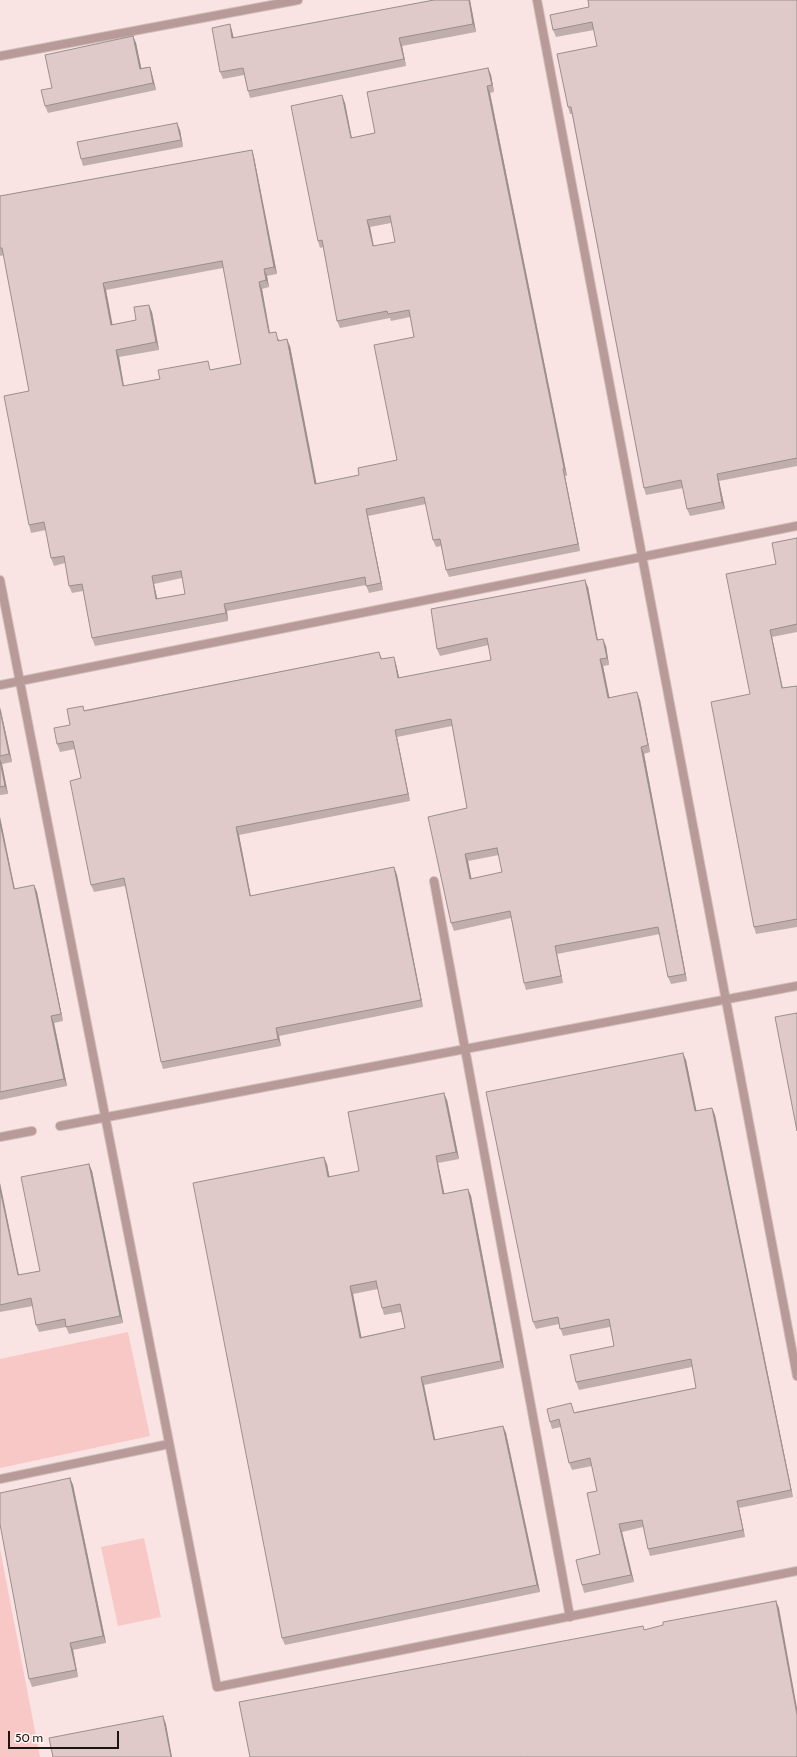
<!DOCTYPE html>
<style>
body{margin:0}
#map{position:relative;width:797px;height:1757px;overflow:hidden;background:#f9e4e3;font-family:Cabin,sans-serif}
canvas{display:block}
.scale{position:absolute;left:8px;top:1731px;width:111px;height:18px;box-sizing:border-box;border:2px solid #1c1514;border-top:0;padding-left:5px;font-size:12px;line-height:14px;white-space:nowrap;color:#1c1514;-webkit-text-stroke:3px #fdf5f4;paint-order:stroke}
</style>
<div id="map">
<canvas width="797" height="1757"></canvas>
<div class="scale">50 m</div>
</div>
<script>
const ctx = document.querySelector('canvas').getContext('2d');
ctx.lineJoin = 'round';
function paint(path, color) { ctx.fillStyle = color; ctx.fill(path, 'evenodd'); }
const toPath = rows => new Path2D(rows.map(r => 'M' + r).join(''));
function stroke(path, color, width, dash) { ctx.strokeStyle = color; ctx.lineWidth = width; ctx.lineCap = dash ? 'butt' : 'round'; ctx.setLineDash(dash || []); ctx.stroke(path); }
const green = toPath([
 [128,1332,150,1436,0,1468,0,1359],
 [144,1538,161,1617,118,1626,101,1547],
 [0,1549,40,1757,0,1757]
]);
const service = toPath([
 [537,0,797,1376],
 [0,56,298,0],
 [0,580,217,1687,797,1571],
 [0,685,797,526],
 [434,881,570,1617],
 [60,1126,797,986],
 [0,1137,32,1131],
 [0,1479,169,1444]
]);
const wall = toPath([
 [434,0,470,0,476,32,402,46,406,66,250,98,248,91,244,75,223,79,220,72,230,24,234,38],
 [797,0,797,466,719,481,725,509,690,516,687,509,683,488,646,495,644,488,572,114,570,114,568,107,597,46,594,30,556,37,553,30,550,15],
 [133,36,136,43,141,68,150,67,152,74,156,90,48,113,45,106,52,88],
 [488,68,491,75,494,92,490,93,567,476,565,476,580,551,449,577,446,570,441,546,436,547,433,540,426,504,368,516,383,590,369,593,366,585,227,611,228,621,95,646,92,638,83,591,72,593,69,586,65,563,54,566,51,558,46,530,31,533,29,525,29,391,4,255,0,256,0,196,252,150,254,157,277,274,267,276,269,287,262,289,270,333,279,339,279,340,290,346,316,484,359,475,397,460,414,337,410,317,391,321,390,318,340,328,337,321,323,247,320,248,318,241,345,103,352,138,375,133],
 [391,223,395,242,374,246,370,227],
 [223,268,241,364,124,386,119,357,159,350,152,312,136,320,112,325,106,290],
 [182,578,185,594,157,599,154,584],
 [180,130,183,147,83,166,81,159],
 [797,538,797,632,772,637,783,688,797,686,797,927,756,934,754,927,750,694,776,564],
 [588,587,598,640,606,646,609,665,603,666,609,698,640,700,650,752,644,754,687,981,671,984,668,977,660,934,557,954,563,983,526,990,524,983,511,918,454,931,451,923,467,808,452,726,397,737,410,801,239,835,251,896,394,867,397,875,423,1007,279,1036,281,1046,163,1069,161,1062,125,886,94,892,91,885,81,778,75,749,60,752,57,744,70,725,85,710,379,652,382,659,396,664,399,678,491,660,489,645,440,656,437,649],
 [499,855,502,872,471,879,468,861],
 [0,707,1,711,12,762,2,764,8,794,0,795],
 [0,817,15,889,34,885,37,892,63,1021,54,1023,67,1086,0,1100],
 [686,1060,696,1111,712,1108,715,1115,793,1497,739,1508,745,1537,650,1556,648,1549,643,1527,622,1532,634,1582,584,1593,582,1585,600,1554,597,1491,592,1466,572,1470,569,1463,561,1427,552,1429,550,1422,575,1412,696,1388,692,1367,579,1390,576,1382,614,1346,610,1327,563,1336,559,1324,536,1329,533,1322],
 [447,1100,459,1159,438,1163,444,1194,468,1189,471,1196,504,1368,424,1385,435,1440,503,1426,506,1433,540,1592,285,1645,282,1638,327,1164,329,1177,359,1171],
 [378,1289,382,1308,384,1315,401,1312,405,1328,361,1337,353,1294],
 [89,1164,92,1171,123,1323,69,1334,66,1327,39,1332,36,1325,33,1306,0,1312,0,1183,19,1275,40,1271],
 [70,1478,73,1485,106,1643,73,1650,78,1677,32,1687,29,1679]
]);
const shadedWall = toPath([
 [469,0,470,0,476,32,473,24],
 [230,24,232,31,235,45,232,38],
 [133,36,136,43,143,76,140,69],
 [399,38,402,46,406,66,404,59],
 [150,67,152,74,156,90,153,83],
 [488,68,491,75,494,92,492,85],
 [487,86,490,93,567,476,564,468],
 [342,95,345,103,353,145,351,138],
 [177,123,180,130,183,147,181,140],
 [252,150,254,157,277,274,274,267],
 [367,220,370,227,375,254,373,246],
 [264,269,267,276,269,287,266,280],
 [259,282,262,289,271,340,269,333],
 [103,283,106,290,114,332,111,325],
 [149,305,152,312,159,350,156,342],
 [287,339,290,346,318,491,315,484],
 [116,350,119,357,125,393,123,386],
 [563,469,565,476,580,551,578,544],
 [717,474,719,481,725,509,722,502],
 [366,509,368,516,383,590,381,583],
 [152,576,154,584,159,606,156,599],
 [585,580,588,587,599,647,597,640],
 [224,604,227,611,228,621,226,613],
 [770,630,772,637,784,696,782,688],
 [603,639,606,646,609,665,607,658],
 [394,657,396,664,401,685,398,678],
 [600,659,603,666,611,705,608,698],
 [637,692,640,700,650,752,648,745],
 [0,707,1,711,12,762,9,754],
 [395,730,397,737,410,801,408,794],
 [641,747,644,754,687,981,685,974],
 [0,759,2,764,8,794,5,786],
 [0,817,16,896,14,889,0,823],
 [236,827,239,835,252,903,250,896],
 [465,854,468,861,473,886,470,879],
 [394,867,397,875,423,1007,421,1000],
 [34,885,37,892,63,1021,61,1014],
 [555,946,557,954,563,983,561,976],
 [51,1016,54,1023,67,1086,64,1079],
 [276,1028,279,1036,281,1046,278,1039],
 [683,1053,686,1060,698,1118,695,1111],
 [444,1093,447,1100,459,1159,456,1152],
 [712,1108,715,1115,793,1497,791,1490],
 [436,1156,438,1163,446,1201,443,1194],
 [324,1157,327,1164,331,1184,328,1177],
 [89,1164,92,1171,123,1323,120,1316],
 [0,1183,20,1282,18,1275,0,1189],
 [468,1189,471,1196,504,1368,501,1361],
 [350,1286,353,1294,363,1345,360,1338],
 [421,1377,424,1385,437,1448,434,1440],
 [503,1426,506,1433,540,1592,537,1585],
 [70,1478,73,1485,106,1643,103,1636],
 [737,1501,739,1508,745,1537,743,1530],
 [619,1524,622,1532,634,1582,631,1575],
 [776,1601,779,1608,797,1708,797,1715],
 [70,1643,73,1650,78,1677,76,1670],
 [163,1716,166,1724,172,1757,171,1757]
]);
const building = toPath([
 [434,0,469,0,473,24,399,38,404,59,248,91,243,68,220,72,212,28,230,24,232,38,434,0],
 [588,0,797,0,797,458,717,474,722,502,687,509,681,480,644,488,571,107,568,107,557,54,597,46,592,22,553,30,550,15,589,7,588,0],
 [133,36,140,69,150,67,153,83,45,106,41,90,52,88,45,55,133,36],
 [488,68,492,85,487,86,564,468,563,469,578,544,446,570,440,539,433,540,424,497,366,509,381,583,366,586,365,577,224,604,226,613,92,638,82,584,69,586,64,556,51,558,44,522,29,525,4,396,29,391,2,248,0,248,0,196,252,150,274,267,264,269,266,280,259,282,269,333,276,332,278,341,287,339,315,484,359,475,358,468,397,460,374,345,414,337,409,310,388,314,387,311,337,321,322,240,318,241,291,106,342,95,351,138,375,133,367,92,488,68],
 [390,216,395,242,373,246,367,220,390,216],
 [222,261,241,364,210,370,208,361,158,370,160,379,123,386,116,350,156,342,149,305,134,307,136,320,111,325,103,283,222,261],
 [181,571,185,594,156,599,152,576,181,571],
 [177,123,181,140,81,159,77,142,177,123],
 [797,538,797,624,770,630,782,688,797,686,797,919,754,927,711,702,750,694,726,574,776,564,772,543,797,538],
 [585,580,597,640,603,639,607,658,600,659,608,698,637,692,648,745,641,747,685,974,668,977,658,927,555,946,561,976,524,983,510,911,451,923,428,817,467,808,451,719,395,730,408,794,236,827,250,896,394,867,421,1000,276,1028,278,1039,161,1062,124,878,91,885,70,781,81,778,73,741,57,744,54,728,70,725,67,709,83,706,84,711,379,652,381,659,394,657,398,678,491,660,487,638,437,649,431,609,585,580],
 [497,848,502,872,470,879,465,854,497,848],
 [0,710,9,754,0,756,0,710],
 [0,761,5,786,0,787,0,761],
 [0,823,14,889,34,885,61,1014,51,1016,64,1079,0,1092,0,823],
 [797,1013,797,1131,775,1017,797,1013],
 [683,1053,695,1111,712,1108,791,1490,737,1501,743,1530,648,1549,642,1520,619,1524,631,1575,582,1585,576,1560,600,1554,587,1493,597,1491,590,1458,569,1463,559,1419,550,1422,547,1409,571,1403,574,1413,696,1388,691,1359,576,1382,570,1355,614,1346,609,1319,560,1329,558,1317,533,1322,486,1092,683,1053],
 [444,1093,456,1152,436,1156,443,1194,468,1189,501,1361,421,1377,434,1440,503,1426,537,1585,282,1638,193,1183,324,1157,328,1177,359,1171,348,1112,444,1093],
 [376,1281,382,1308,400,1304,405,1328,360,1338,350,1286,376,1281],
 [89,1164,120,1316,66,1327,65,1319,36,1325,31,1298,0,1305,0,1189,18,1275,40,1271,21,1177,89,1164],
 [70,1478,103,1636,70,1643,76,1670,29,1679,0,1524,0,1493,70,1478],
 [776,1601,797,1715,797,1757,250,1757,239,1702,643,1626,644,1630,663,1625,663,1622,776,1601],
 [163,1716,171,1757,53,1757,49,1738,163,1716]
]);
paint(green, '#f7c8c6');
stroke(service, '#d1bfbe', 10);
stroke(service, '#b89a98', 8);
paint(wall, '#c0aead');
paint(shadedWall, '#9c8d8d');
paint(building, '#dfcac9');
stroke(building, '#9c8d8d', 1);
</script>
